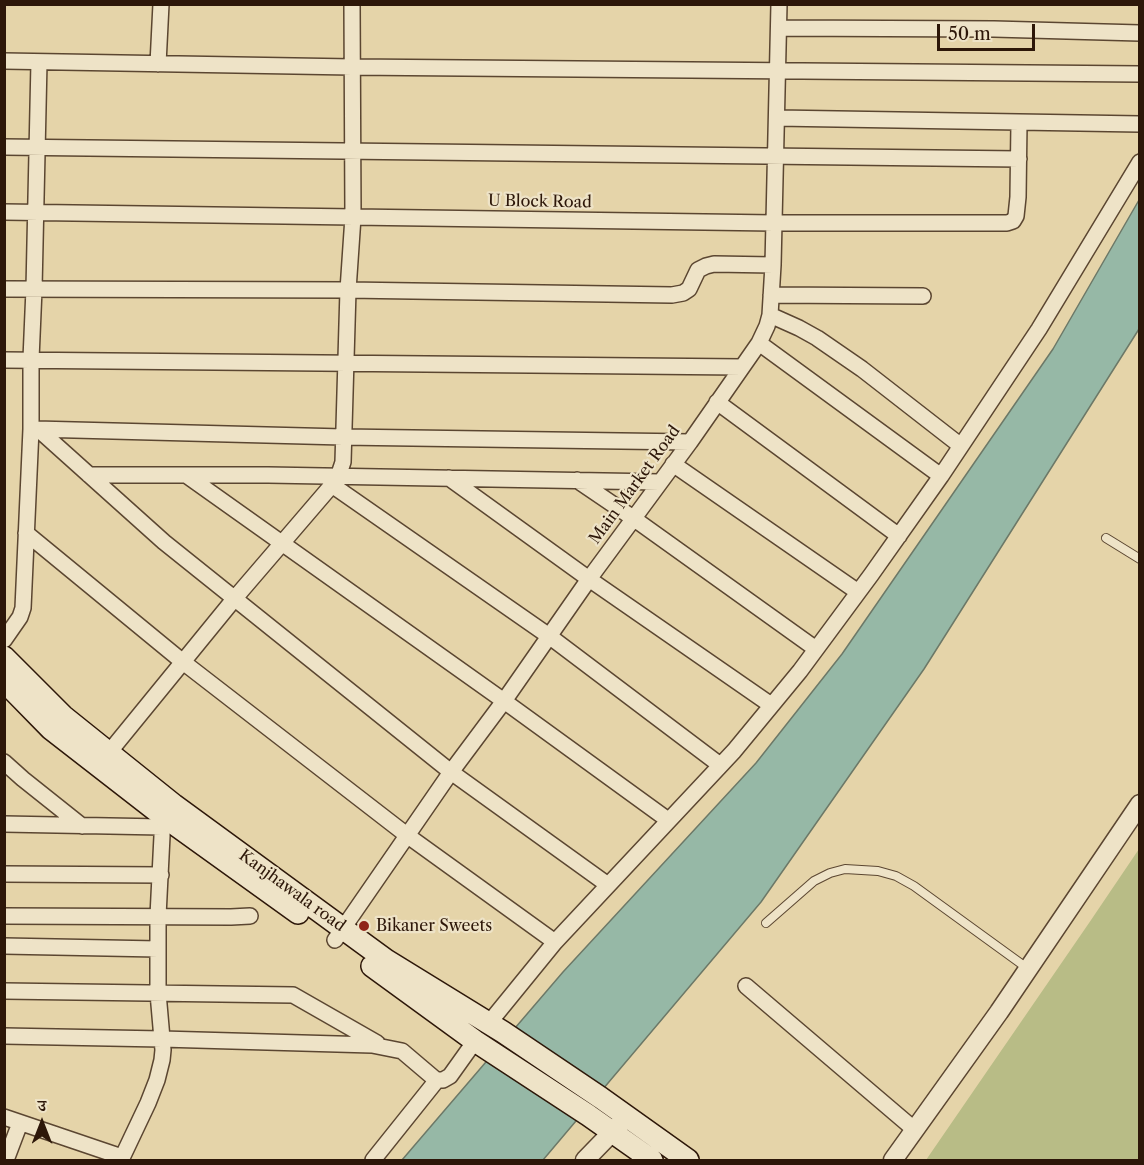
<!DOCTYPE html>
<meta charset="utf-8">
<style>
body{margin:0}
#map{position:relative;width:1144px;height:1165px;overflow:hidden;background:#e5d4a9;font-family:"Libre Caslon Text","Noto Serif Devanagari",serif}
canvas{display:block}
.frame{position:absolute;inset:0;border:6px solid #2d1709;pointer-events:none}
.north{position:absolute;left:12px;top:1093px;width:60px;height:60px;-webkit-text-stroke:4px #eee3c7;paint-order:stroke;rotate:0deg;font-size:16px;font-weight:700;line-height:24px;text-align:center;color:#2d1709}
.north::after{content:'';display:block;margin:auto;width:21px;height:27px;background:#2d1709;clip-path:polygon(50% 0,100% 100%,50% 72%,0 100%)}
.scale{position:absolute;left:937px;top:24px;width:98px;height:27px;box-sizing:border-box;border:3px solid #2d1709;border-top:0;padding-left:8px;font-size:18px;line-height:21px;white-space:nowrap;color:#2d1709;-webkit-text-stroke:4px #eee3c7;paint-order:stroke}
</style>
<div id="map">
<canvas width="1144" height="1165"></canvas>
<div class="frame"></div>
<div class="north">उ</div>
<div class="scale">50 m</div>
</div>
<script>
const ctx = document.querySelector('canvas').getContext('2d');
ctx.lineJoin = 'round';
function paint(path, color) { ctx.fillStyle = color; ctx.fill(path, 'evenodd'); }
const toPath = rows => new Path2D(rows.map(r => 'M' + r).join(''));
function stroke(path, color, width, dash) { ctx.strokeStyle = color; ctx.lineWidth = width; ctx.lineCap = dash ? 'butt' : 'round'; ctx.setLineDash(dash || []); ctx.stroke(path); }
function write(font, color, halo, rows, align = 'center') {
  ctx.font = font + ' "Libre Caslon Text",serif'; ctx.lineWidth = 4.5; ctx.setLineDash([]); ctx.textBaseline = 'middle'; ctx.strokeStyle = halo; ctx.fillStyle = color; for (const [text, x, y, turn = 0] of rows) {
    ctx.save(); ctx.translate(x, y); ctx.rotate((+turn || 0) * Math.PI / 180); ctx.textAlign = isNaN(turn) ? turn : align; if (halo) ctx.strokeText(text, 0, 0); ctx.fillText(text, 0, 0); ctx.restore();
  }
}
const green = toPath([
 [1139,849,1139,1160,926,1160,1089,923]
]);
const water = toPath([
 [1139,200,1139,329,924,669,761,902,543,1160,402,1160,563,972,756,763,842,654,1053,349,1139,200]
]);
const service = toPath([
 [1106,538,1140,559],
 [766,923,814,881,830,873,845,869,878,871,896,876,914,886,1027,968]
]);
const minor = toPath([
 [779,28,994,29,1140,33],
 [4,61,352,67,1140,74],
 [158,64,161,4],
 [777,118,1140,124],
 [4,147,1019,159],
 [4,212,774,223,1007,223,1013,221,1016,216,1018,197,1019,123],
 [4,289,348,290,672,295,683,293,689,289,698,270,706,266,714,264,773,265],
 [771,295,923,296],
 [770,315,799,328,817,338,862,369,961,446],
 [759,343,941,476],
 [4,360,742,367],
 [717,402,899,536],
 [36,429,343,437,690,442],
 [38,429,164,542,451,772,608,885],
 [673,464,858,592],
 [89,475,268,475,659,482],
 [186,475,504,701,668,820],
 [449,478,589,579,771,705],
 [577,480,633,518,816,649],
 [332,485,549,636,720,765],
 [26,533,183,662,408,836,555,942],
 [4,640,20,617,23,608,31,429,31,359,34,289,39,62],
 [102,761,235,598,332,485,338,477,343,462,348,290,353,217,352,4],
 [4,762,23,779,82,826],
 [4,824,162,827],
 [4,874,161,875],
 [4,916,231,917,250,916],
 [335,940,451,772,504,701,589,579,690,442,759,343,767,326,770,315,773,265,779,4],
 [4,946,158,949],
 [746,986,915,1130],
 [4,991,293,995,377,1043],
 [489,1023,555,942,734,751,800,671,871,575,941,476,1039,329,1140,162],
 [4,1036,162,1039,372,1045,402,1051,435,1079,437,1080,443,1080,450,1076,475,1041],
 [4,1117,122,1157],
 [6,1160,20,1123],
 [121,1160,148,1103,157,1080,162,1060,163,1050,158,993,158,916,163,816],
 [373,1160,437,1080]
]);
const tertiary = toPath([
 [585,1160,621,1123],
 [893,1160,999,1012,1140,804]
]);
const secondary = toPath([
 [4,657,63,716,174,805,386,960,503,1032,601,1098,688,1160],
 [4,681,51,729,163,816,298,913],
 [372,966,475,1041,588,1115,652,1160]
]);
const markers = [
 [364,926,6,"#8f2418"]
];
const streetNames = [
 ["U Block Road",540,202,1],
 ["Main Market Road",635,485,-54],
 ["Kanjhawala road",292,891,36]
];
const poiNames = [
 ["Bikaner Sweets",376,926]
];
paint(green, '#b8bc86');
paint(water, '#96b8a6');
stroke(water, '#6c7867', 1.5);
stroke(service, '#5b4631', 10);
stroke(minor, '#5b4631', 18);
stroke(tertiary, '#5b4631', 21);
stroke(secondary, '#2d1709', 24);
stroke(service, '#eee3c7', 8);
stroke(minor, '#eee3c7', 15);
stroke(tertiary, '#eee3c7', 18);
stroke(secondary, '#eee3c7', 21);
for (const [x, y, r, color] of markers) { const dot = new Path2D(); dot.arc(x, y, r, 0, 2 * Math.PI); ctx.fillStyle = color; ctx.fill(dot); stroke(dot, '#eee3c7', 2); }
write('16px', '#2d1709', '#eee3c7', streetNames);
write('16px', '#2d1709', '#eee3c7', poiNames, 'left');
</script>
